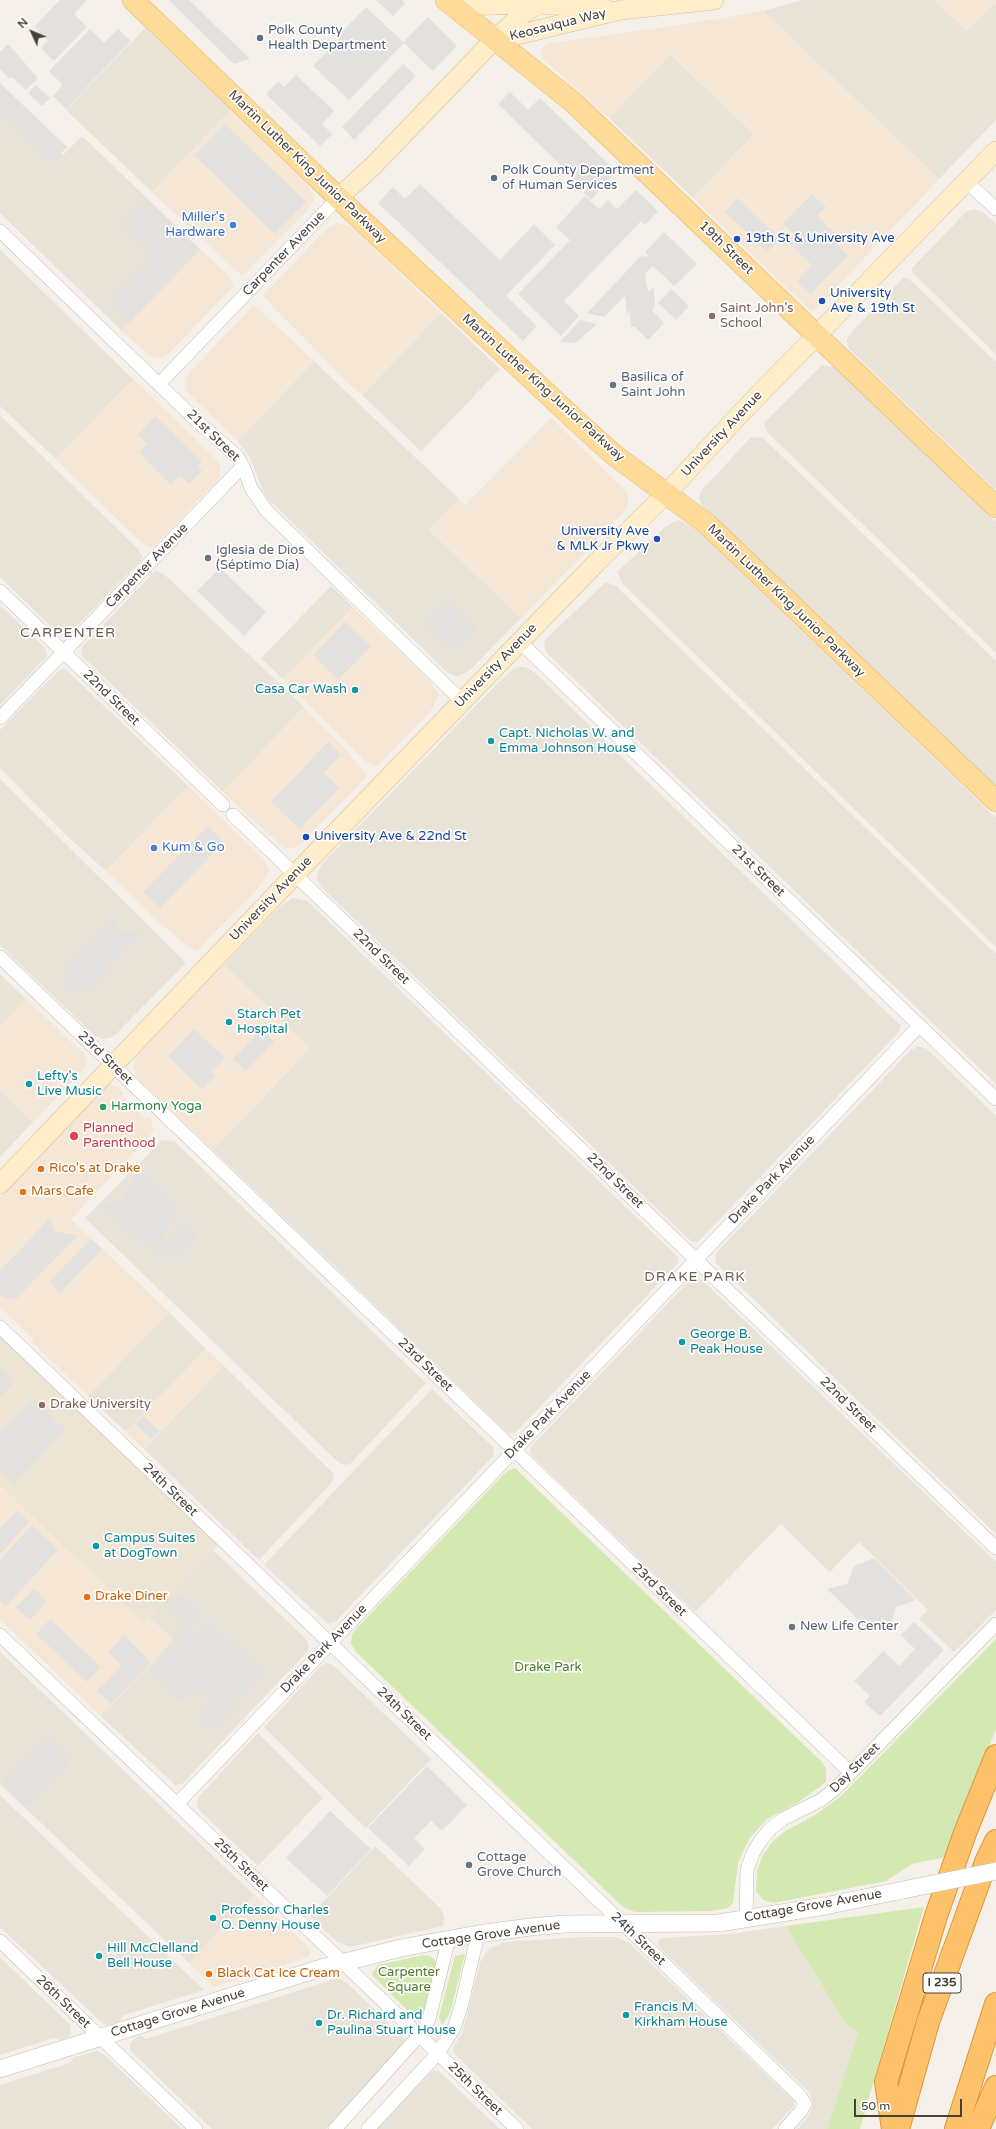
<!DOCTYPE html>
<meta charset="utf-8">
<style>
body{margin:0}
#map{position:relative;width:996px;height:2129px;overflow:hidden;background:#f5f0e9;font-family:"Varela Round",sans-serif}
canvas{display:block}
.north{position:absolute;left:12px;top:12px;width:40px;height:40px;-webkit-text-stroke:3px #fff;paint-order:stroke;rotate:314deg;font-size:11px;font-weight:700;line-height:16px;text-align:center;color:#484137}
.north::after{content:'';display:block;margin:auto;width:14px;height:18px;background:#484137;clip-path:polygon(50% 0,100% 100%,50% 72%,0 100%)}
.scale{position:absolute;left:854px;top:2099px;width:108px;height:18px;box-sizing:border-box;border:2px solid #484137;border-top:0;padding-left:5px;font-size:12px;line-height:14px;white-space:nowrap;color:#484137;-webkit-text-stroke:3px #fff;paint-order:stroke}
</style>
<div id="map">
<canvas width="996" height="2129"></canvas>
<div class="north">N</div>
<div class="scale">50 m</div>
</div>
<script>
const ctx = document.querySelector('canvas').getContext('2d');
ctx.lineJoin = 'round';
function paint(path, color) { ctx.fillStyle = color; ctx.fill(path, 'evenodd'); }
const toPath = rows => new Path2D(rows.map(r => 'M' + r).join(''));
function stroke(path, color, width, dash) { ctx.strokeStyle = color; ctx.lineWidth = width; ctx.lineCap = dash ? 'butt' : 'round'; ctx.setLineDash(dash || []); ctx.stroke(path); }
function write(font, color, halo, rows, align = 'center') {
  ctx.font = font + ' "Varela Round",sans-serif'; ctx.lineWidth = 3.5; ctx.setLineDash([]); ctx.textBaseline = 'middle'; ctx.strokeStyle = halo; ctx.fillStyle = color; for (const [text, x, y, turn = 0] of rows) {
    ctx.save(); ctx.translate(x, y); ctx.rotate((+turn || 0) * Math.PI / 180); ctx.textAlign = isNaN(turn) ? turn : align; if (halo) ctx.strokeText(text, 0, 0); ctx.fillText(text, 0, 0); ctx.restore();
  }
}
const residential = toPath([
 [802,0,935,0,967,31,996,1,996,120,939,179,763,11],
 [145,28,231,110,152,192,66,110],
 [670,54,754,134,693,198,609,118],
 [0,95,63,155,82,136,201,250,122,331,0,213],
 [974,209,983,212,996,224,996,354,912,272,912,268,966,212],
 [0,250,133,379,56,459,0,406],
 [903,278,909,279,996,362,996,490,848,348,847,340,851,333],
 [441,313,500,369,421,451,362,395],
 [314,361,459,499,429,530,521,618,470,670,461,675,456,676,447,672,271,502,265,495,249,456,238,441],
 [822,365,834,367,996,522,996,653,768,433,764,423],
 [0,415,138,549,143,558,67,636,59,634,0,577],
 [751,437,763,438,996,661,996,789,702,506,699,497,702,490],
 [679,520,698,531,996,818,996,947,623,584,617,572,664,528,675,521],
 [156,570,167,577,304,707,223,792,81,655,82,647],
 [606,582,616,586,627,597,996,954,996,1084,546,652,544,642,548,637],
 [331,586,353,607,283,679,261,658],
 [0,605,45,648,47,654,45,658,0,705],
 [519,667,525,667,534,672,901,1026,898,1033,698,1242,691,1241,321,887,317,879,319,870,324,862,500,681,511,671],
 [64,668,188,786,106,871,65,834,0,768,0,730,57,672],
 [0,779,186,963,116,1034,110,1038,102,1039,95,1036,0,945],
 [293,898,307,901,679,1258,677,1264,515,1433,508,1433,213,1150,310,1048,224,965,280,907],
 [0,974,26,999,0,1026],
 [918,1046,927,1049,996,1116,996,1534,715,1262,716,1254,718,1251,910,1051],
 [0,1090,33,1122,0,1157],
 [162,1140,174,1141,426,1383,350,1464,344,1465,339,1463,85,1218],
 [696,1278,702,1280,996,1562,996,1610,954,1652,919,1619,928,1610,859,1542,830,1572,781,1524,695,1612,531,1455,530,1451,531,1447,690,1280],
 [169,1312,206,1349,126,1432,88,1396],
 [224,1366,334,1474,333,1481,259,1560,144,1449],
 [432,1389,493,1447,494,1455,336,1621,328,1624,264,1565],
 [213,1550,307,1640,309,1646,307,1652,182,1784,175,1785,101,1716,173,1640,149,1617],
 [0,1652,254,1895,189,1963,0,1784],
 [327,1663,333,1665,431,1759,366,1828,264,1727,321,1666],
 [258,1733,323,1798,258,1866,199,1810,197,1804,198,1798],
 [0,1795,204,1990,124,2015,119,2022,107,2025,101,2022,0,1927],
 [375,1846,439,1907,444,1916,443,1926,350,1947,336,1941,310,1916],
 [786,1926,846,2025,858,2032,827,2129,797,2129,807,2118,812,2109,813,2103,809,2092,657,1945,661,1938,730,1934],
 [581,1937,616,1937,628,1942,794,2101,794,2106,772,2129,532,2129,458,2057,454,2053,453,2047,462,2034,481,1960,490,1948,505,1942],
 [0,1957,70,2025,71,2033,67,2038,61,2040,53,2038,0,2055],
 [338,1978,347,1983,406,2041,326,2129,212,2129,130,2050,130,2044,136,2037,141,2036,146,2039],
 [97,2051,105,2055,182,2129,0,2129,0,2085,70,2063,74,2057],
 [433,2070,440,2072,500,2129,377,2129]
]);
const commercial = toPath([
 [935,0,996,0,996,1,967,31],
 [763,11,939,179,815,310,811,311,693,198,754,134,671,54,609,118,543,59,541,54,544,46,547,44,719,19],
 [231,110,308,185,314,197,311,205,304,214,242,276,152,192],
 [337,223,348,225,353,228,441,313,362,395,342,377,263,296,324,231],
 [201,250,226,274,234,286,167,355,156,358,150,356,122,331],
 [254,305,314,361,238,441,190,395,186,388,186,380,190,372],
 [133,379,215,458,220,466,219,477,215,483,152,548,142,543,56,459],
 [551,418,627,492,628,503,624,512,521,618,429,530,459,499,465,505],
 [353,607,427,678,439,695,430,712,377,766,365,761,283,679],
 [304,707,339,742,367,776,304,841,293,848,285,849,223,792],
 [188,786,264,859,269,872,259,887,197,951,190,948,152,916,106,871],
 [224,965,310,1048,213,1150,137,1078,133,1067,136,1057,154,1036],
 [26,999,85,1055,87,1062,84,1069,33,1122,0,1090,0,1026],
 [111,1085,117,1087,123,1093,123,1096,145,1120,149,1117,152,1120,153,1132,71,1219,169,1312,88,1396,32,1342,33,1338,0,1307,0,1197,105,1087],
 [206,1349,224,1366,144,1449,126,1432],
 [0,1485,143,1623,149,1617,173,1640,101,1716,0,1619],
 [254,1895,308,1947,310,1952,308,1957,214,1987,189,1963]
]);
const education = toPath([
 [0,1325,223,1540,143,1623,0,1485]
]);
const green = toPath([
 [515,1468,822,1762,826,1769,826,1781,821,1786,797,1803,768,1818,749,1839,738,1863,733,1903,728,1908,712,1911,635,1912,623,1907,355,1651,351,1643,352,1634,358,1627,504,1474,509,1470],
 [996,1639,996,1729,946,1857,912,1864,886,1881,774,1903,763,1900,756,1891,757,1871,762,1857,772,1842,784,1832,815,1815,841,1796],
 [924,1907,860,2129,827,2129,858,2032,846,2025,786,1926],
 [465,1954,450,2013,442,2025,439,2017,455,1956],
 [424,1955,430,1956,435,1960,436,1966,425,2011,417,2017,412,2015,373,1976,372,1973,378,1965]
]);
const parking = toPath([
 [60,0,87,0,74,14,87,27,54,61,41,48,48,40,34,27],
 [169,0,189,0,250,59,234,64],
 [376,0,402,0,405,3,393,16],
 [366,7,403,42,428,17,457,46,433,71,404,43,349,100,313,66,340,38,338,36],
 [90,29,104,43,118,29,131,41,66,109,53,96,63,85,49,71],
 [8,44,38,78,26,90,12,77,10,79,0,69,0,52],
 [403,64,416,76,354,140,342,127],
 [296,75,334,111,322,124,332,134,320,146,266,94,278,81,284,87],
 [0,83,67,147,52,163,0,114],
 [36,85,50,98,42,106,28,93],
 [510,92,528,110,540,98,616,171,591,200,584,193,586,190,498,104],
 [225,124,306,202,275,234,194,155],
 [420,184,500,260,534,224,555,245,506,296,537,326,523,341,378,203,393,187,405,199],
 [636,190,658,211,645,225,641,221,564,301,579,316,561,336,518,294,570,240,556,227,585,196,599,209,608,200,617,209],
 [812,194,826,207,817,216,839,237,834,242,848,255,811,294,797,281,812,265,790,244,797,237,783,224],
 [737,198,779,239,767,252,725,212],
 [146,199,198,250,129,322,108,303,154,256,122,224],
 [664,232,697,264,674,286,653,266,645,274,648,292,654,287,655,306,652,310,664,323,648,340,635,327,631,327,630,311,627,314,625,296,604,317,587,313,641,256,650,257,645,252],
 [671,289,689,306,676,320,658,303],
 [580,320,597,324,576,343,560,342],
 [155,416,202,461,198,466,202,471,189,484,180,475,171,485,139,453,147,444,138,435],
 [220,568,266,612,244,636,197,591],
 [446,599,477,629,455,652,423,622],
 [345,622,371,646,338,680,313,655],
 [328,742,341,755,324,773,339,788,300,829,271,802],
 [208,826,224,842,160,908,143,892],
 [117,915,118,935,121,932,143,933,87,991,64,991,64,969],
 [194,1029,225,1058,211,1072,215,1076,202,1089,168,1056],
 [262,1029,274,1042,246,1071,233,1059],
 [136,1166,177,1205,172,1225,168,1221,163,1239,168,1243,189,1220,196,1241,177,1260,173,1246,160,1260,152,1252,158,1245,156,1244,146,1247,102,1205,120,1199,123,1202,128,1184,133,1188],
 [50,1218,55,1233,58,1231,77,1236,15,1300,0,1296,0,1271],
 [91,1239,102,1249,60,1293,49,1282],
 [0,1366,15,1381,0,1397],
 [33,1398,66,1430,14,1484,0,1470,0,1433],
 [143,1416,159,1431,151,1439,135,1424],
 [17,1511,29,1522,0,1554,0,1529],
 [32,1525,58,1550,6,1606,0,1600,0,1560],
 [874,1558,916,1600,896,1607,890,1627,871,1632,827,1589,847,1584,854,1566],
 [34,1589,47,1601,30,1620,16,1607],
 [180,1594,201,1613,188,1626,195,1633,208,1620,265,1674,239,1701,171,1636,184,1623,168,1607],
 [50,1619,101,1667,87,1682,36,1634],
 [914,1622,944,1650,880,1716,864,1702,870,1696,854,1681,883,1651,899,1666,915,1649,901,1635],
 [124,1635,151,1662,111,1704,97,1691,122,1665,108,1652],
 [174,1644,238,1704,213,1731,196,1715,209,1702,196,1688,182,1702,149,1670],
 [46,1736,72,1760,28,1806,3,1781],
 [427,1766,467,1805,442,1831,431,1821,414,1838,425,1849,409,1866,368,1828],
 [330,1811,371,1849,327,1896,286,1858]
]);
const minor = toPath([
 [967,182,996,209],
 [0,231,199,423,237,456,243,466,251,488,266,510,462,701],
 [159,384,338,198],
 [0,591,223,805],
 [520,642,996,1099],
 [0,718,243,466],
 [233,815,996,1548],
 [0,957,851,1773],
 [0,1327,642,1942,800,2096,805,2104,801,2111,785,2129],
 [0,1635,517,2129],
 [177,1804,919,1026],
 [746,1919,747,1870,753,1853,761,1840,771,1828,783,1819,821,1800,836,1788,996,1624],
 [0,1941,196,2129],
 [335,2129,425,2029,429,2019,449,1938],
 [368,2129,438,2053,454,2028,461,2007,478,1934]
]);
const tertiary = toPath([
 [0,2069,321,1968,401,1948,478,1934,530,1927,565,1924,719,1923,825,1906,903,1890]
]);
const secondary = toPath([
 [454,6,539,4,604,8],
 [496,40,621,10,714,0],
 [338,198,372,167,494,40,524,13,539,4],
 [0,1184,308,861,596,563,666,494,742,412,996,151]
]);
const primary = toPath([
 [133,0,354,213,584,428,613,454,708,525,996,801],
 [446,0,574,103,996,507]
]);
const motorway = toPath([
 [893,2129,886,2082,936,1916,965,1833,996,1756],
 [898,2129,928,2022,986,1862,996,1841],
 [956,2129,996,2004],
 [978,2129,996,2087]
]);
const tertiaryBridge = toPath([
 [903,1890,996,1871]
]);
const markers = [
 [260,38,4,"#5c6f8a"],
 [494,178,4,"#5c6f8a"],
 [233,225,4,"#3f7fe0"],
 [737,239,4,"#1a4fb4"],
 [822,301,4,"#1a4fb4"],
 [712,316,4,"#8d6e63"],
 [613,385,4,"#6b7280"],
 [657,539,4,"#1a4fb4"],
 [208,558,4,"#6b7280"],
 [355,690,4,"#0f9aa8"],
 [491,741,4,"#0f9aa8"],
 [306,837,4,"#1a4fb4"],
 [154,848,4,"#3f7fe0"],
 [229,1022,4,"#0f9aa8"],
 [29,1084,4,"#0f9aa8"],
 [103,1107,4,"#2e9e5b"],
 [74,1136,5,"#e0444e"],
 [41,1169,4,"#e8710a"],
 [23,1192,4,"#e8710a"],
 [682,1342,4,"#0f9aa8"],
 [42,1405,4,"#8d6e63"],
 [96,1546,4,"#0f9aa8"],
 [87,1597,4,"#e8710a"],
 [792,1627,4,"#6b7280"],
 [469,1865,4,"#6b7280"],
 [213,1918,4,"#0f9aa8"],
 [99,1956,4,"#0f9aa8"],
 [209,1974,4,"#e8710a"],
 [626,2015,4,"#0f9aa8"],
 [319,2023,4,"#0f9aa8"]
];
const shields = [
 [942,1983,38]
];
const shieldNames = [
 ["I 235",942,1983]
];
const streetNames = [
 ["Keosauqua Way",558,25,-14],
 ["Martin Luther King Junior Parkway",307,167,44],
 ["19th Street",726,248,44],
 ["Carpenter Avenue",284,254,-46],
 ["Martin Luther King Junior Parkway",543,388,42],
 ["University Avenue",722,434,-47],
 ["21st Street",213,436,44],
 ["Carpenter Avenue",147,566,-46],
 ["Martin Luther King Junior Parkway",786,601,44],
 ["University Avenue",496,666,-46],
 ["22nd Street",111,698,44],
 ["21st Street",758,871,44],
 ["University Avenue",271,899,-46],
 ["22nd Street",381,957,44],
 ["23rd Street",105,1058,44],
 ["Drake Park Avenue",772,1180,-46],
 ["22nd Street",615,1181,44],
 ["23rd Street",425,1365,44],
 ["22nd Street",848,1405,44],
 ["Drake Park Avenue",548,1415,-46],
 ["24th Street",170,1490,44],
 ["23rd Street",659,1590,44],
 ["Drake Park Avenue",324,1649,-46],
 ["24th Street",404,1714,44],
 ["Day Street",855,1768,-45],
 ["25th Street",241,1865,44],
 ["Cottage Grove Avenue",813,1906,-10],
 ["Cottage Grove Avenue",491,1935,-8],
 ["24th Street",638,1939,44],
 ["26th Street",63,2002,44],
 ["Cottage Grove Avenue",178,2013,-17],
 ["25th Street",475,2089,44]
];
const serviceNames = [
 ["Polk County",268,31],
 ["Health Department",268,46],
 ["Polk County Department",502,171],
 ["of Human Services",502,186]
];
const shopNames = [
 ["Miller's",225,218],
 ["Hardware",225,233],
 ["Kum & Go",162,848,"left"]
];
const transitNames = [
 ["19th St & University Ave",745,239],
 ["University",830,294],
 ["Ave & 19th St",830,309],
 ["University Ave",649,532,"right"],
 ["& MLK Jr Pkwy",649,547,"right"],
 ["University Ave & 22nd St",314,837]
];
const educationNames = [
 ["Saint John's",720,309],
 ["School",720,324],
 ["Drake University",50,1405]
];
const worshipNames = [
 ["Basilica of",621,378],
 ["Saint John",621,393],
 ["Iglesia de Dios",216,551],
 ["(Séptimo Día)",216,566],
 ["New Life Center",800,1627],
 ["Cottage",477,1858],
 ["Grove Church",477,1873]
];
const cultureNames = [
 ["Casa Car Wash",347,690,"right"],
 ["Capt. Nicholas W. and",499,734],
 ["Emma Johnson House",499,749],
 ["Starch Pet",237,1015],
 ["Hospital",237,1030],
 ["Lefty's",37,1077],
 ["Live Music",37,1092],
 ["George B.",690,1335],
 ["Peak House",690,1350],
 ["Campus Suites",104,1539],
 ["at DogTown",104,1554],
 ["Professor Charles",221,1911],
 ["O. Denny House",221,1926],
 ["Hill McClelland",107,1949],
 ["Bell House",107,1964],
 ["Francis M.",634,2008],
 ["Kirkham House",634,2023],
 ["Dr. Richard and",327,2016],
 ["Paulina Stuart House",327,2031]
];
const leisureNames = [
 ["Harmony Yoga",111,1107]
];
const healthNames = [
 ["Planned",83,1129],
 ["Parenthood",83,1144]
];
const foodNames = [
 ["Rico's at Drake",49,1169],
 ["Mars Cafe",31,1192],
 ["Drake Diner",95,1597],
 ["Black Cat Ice Cream",217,1974]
];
const parkNames = [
 ["Drake Park",548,1668],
 ["Carpenter",409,1973],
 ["Square",409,1988]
];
const neighbourhoodNames = [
 ["CARPENTER",68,633],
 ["DRAKE PARK",695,1277]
];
paint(residential, '#e9e2d7');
paint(commercial, '#f6e6d5');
paint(education, '#eee4d3');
paint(green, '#d4e9b2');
paint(parking, '#e3e1de');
stroke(minor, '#c3bbae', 14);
stroke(tertiary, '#c3bbae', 18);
stroke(secondary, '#d5c199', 20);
stroke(primary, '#e5b767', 22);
stroke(motorway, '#df9739', 24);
stroke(minor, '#fff', 13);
stroke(tertiary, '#fff', 17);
stroke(secondary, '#ffeec9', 19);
stroke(primary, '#fedb98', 21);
stroke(motorway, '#fec36a', 22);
stroke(tertiaryBridge, '#c3bbae', 18, []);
stroke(tertiaryBridge, '#fff', 17);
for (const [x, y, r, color] of markers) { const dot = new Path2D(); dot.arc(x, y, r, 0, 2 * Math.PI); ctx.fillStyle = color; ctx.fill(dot); stroke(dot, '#fff', 1.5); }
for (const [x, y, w] of shields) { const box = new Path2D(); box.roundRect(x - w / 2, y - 10, w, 20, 3); ctx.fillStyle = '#fff'; ctx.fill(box); stroke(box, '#484137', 1); }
write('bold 12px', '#484137', null, shieldNames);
write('13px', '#484137', '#fff', streetNames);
write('13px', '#4e5e75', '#fff', serviceNames, 'left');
write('13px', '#366cbe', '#fff', shopNames, 'right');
write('13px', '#164399', '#fff', transitNames, 'left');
write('13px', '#785e54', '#fff', educationNames, 'left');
write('13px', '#5b616d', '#fff', worshipNames, 'left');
write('13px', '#0d838f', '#fff', cultureNames, 'left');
write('13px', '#27864d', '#fff', leisureNames, 'left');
write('13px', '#be3a42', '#fff', healthNames, 'left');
write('13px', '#c56008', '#fff', foodNames, 'left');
write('13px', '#4e7b29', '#fff', parkNames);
ctx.letterSpacing = '1px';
write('14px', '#6b5e4e', '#fff', neighbourhoodNames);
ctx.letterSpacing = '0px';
</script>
